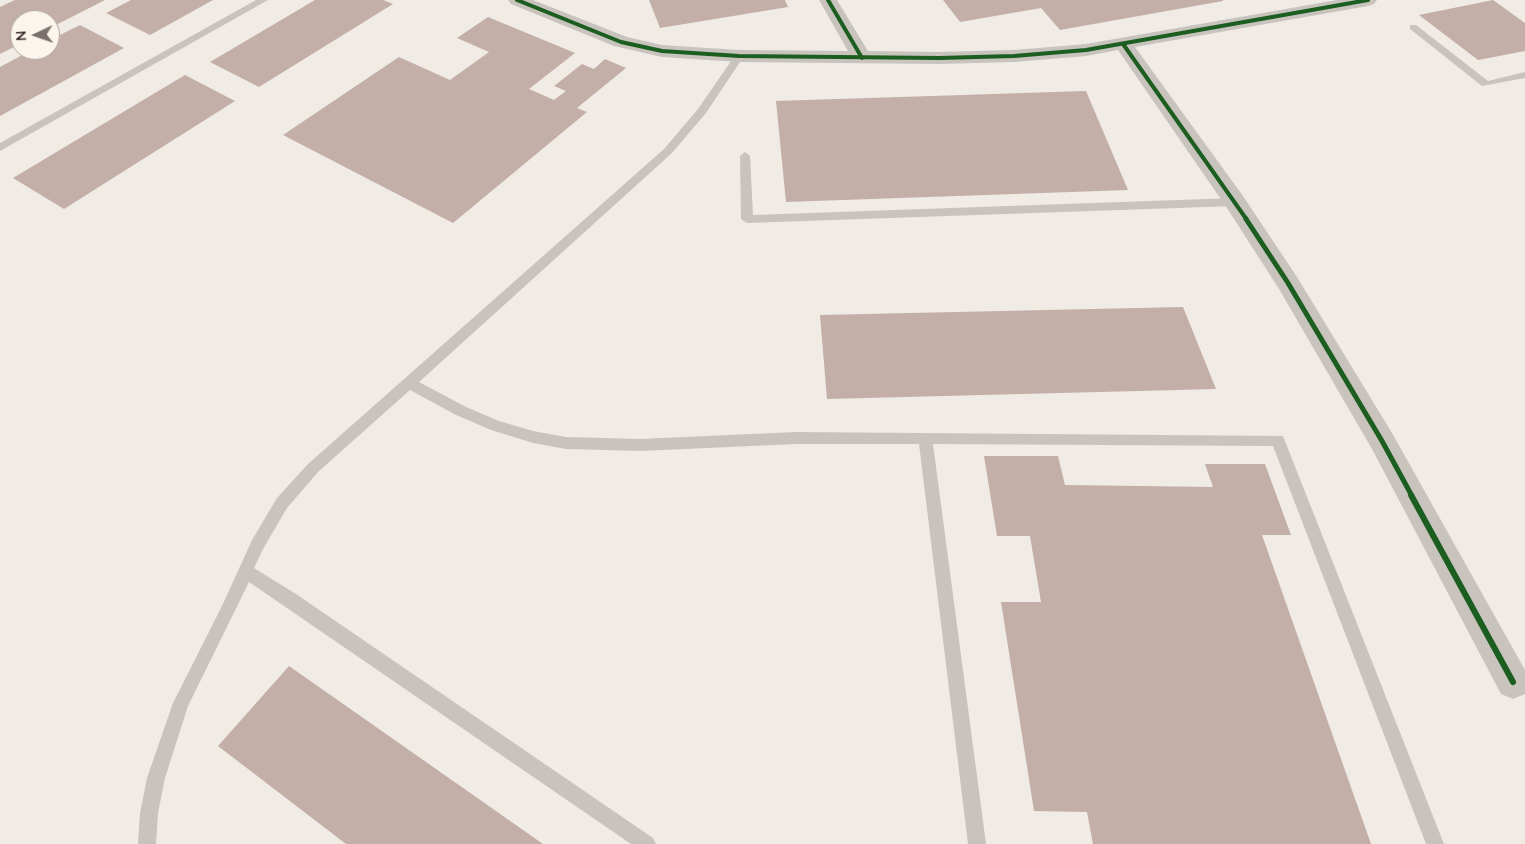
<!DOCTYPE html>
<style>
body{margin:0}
#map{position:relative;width:1525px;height:844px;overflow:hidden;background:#f0ebe5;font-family:Quicksand,sans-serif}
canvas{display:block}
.north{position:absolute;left:10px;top:10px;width:50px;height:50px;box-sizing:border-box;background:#fbf5ee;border:1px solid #aea6a0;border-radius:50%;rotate:267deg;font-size:14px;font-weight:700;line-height:20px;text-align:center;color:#3b302b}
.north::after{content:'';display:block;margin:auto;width:18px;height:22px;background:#7a716c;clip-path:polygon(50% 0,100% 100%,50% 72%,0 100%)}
</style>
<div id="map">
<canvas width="1525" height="844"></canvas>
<div class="north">N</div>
</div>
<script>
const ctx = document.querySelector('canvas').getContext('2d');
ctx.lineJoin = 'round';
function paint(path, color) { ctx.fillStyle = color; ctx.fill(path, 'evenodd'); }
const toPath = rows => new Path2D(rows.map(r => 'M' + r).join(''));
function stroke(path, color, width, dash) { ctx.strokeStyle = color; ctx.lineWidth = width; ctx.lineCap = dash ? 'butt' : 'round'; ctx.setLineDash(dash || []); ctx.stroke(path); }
const building = toPath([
 [15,0,105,0,50,28,50,20,20,20,20,44,0,54,0,7],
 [131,0,213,0,150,35,106,13],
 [315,0,383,0,393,4,259,87,210,62],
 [649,0,785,0,788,7,660,28],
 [943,0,1223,0,1223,1,1060,30,1041,8,960,22],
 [1493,0,1525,23,1525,51,1478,60,1419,15],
 [488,17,575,53,529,89,554,100,566,91,554,86,582,64,594,69,605,59,626,68,577,108,587,112,453,223,283,135,399,57,450,80,489,52,457,38],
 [80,25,124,48,0,116,0,67,32,50,50,50,50,40],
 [185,75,235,101,64,209,13,178],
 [1086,91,1128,190,786,202,776,101],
 [1183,307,1216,389,827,399,820,315],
 [984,456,1058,456,1065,485,1213,487,1205,464,1265,464,1291,535,1262,535,1371,844,1093,844,1087,812,1034,811,1001,602,1041,602,1030,536,997,536],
 [289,666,543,844,346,844,218,746]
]);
const lane = toPath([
 [256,0,268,0,0,151,0,143,256,0],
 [1410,25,1416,25,1488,81,1525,72,1525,78,1482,86,1410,29,1410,25],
 [736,54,744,56,706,113,672,153,419,382,466,407,499,421,533,431,566,437,641,439,796,432,1283,436,1444,844,1426,844,1273,446,933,444,986,844,968,844,919,444,796,444,641,451,566,449,533,443,491,430,456,415,410,390,318,472,287,508,263,549,254,568,296,594,653,838,656,844,631,844,249,582,188,706,165,778,158,813,156,844,138,844,140,813,147,778,173,703,222,606,252,540,277,498,308,464,664,149,698,109,736,54],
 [745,152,750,156,753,215,1235,198,1241,202,1235,206,747,223,741,219,740,156,745,152]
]);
const street = toPath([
 [508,0,533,0,627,37,662,45,739,50,848,51,819,0,837,0,868,51,939,52,1014,50,1086,44,1337,0,1377,0,1374,4,1368,6,1135,47,1243,196,1297,277,1392,433,1525,670,1525,694,1513,699,1501,694,1372,449,1279,289,1227,208,1118,50,1086,56,1014,62,939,64,739,62,662,57,614,46,511,4,508,0]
]);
const cyclewayFar2 = toPath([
 [517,0,621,42,662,51,739,56,939,58,1014,56,1086,50,1368,0],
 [828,0,862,58],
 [1123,44,1247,220]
]);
const cyclewayFar1 = toPath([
 [1246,219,1288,283,1382,441,1412,496]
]);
const cycleway = toPath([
 [1411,495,1513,682]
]);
paint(building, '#c3afa7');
paint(lane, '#c9c3be');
paint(street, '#c9c3be');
stroke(cyclewayFar2, '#1b5e20', 4);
stroke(cyclewayFar1, '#1b5e20', 5);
stroke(cycleway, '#1b5e20', 6);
</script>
